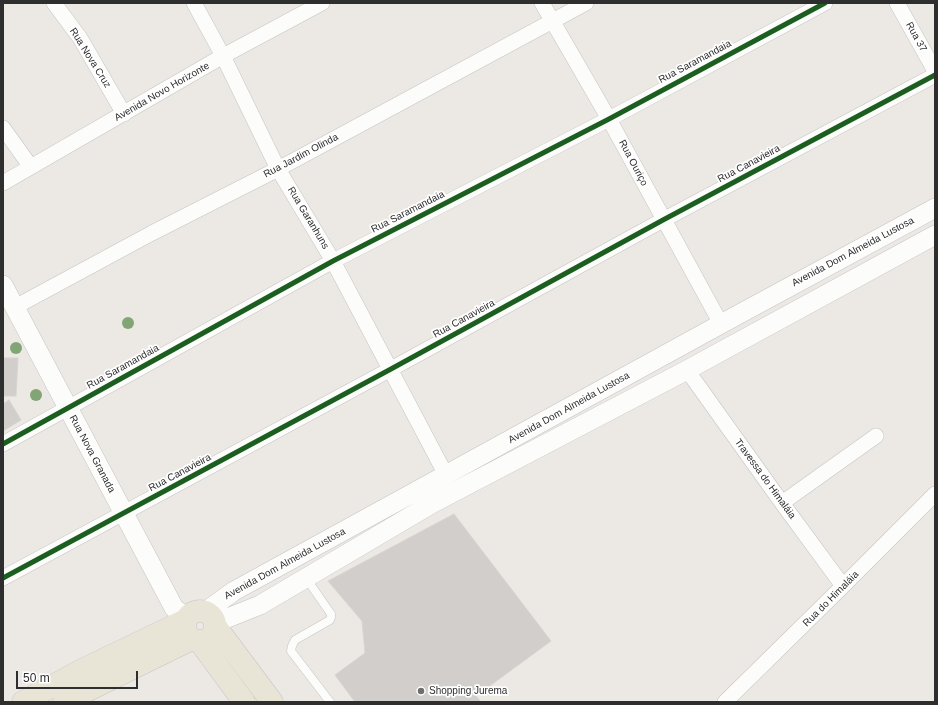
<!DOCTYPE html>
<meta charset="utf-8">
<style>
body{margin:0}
#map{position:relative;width:938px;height:705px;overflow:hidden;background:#ece8e4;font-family:Helvetica,sans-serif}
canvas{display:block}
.frame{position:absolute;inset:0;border:4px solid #2e2e2e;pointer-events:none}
.scale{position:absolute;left:16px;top:671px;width:122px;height:18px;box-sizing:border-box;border:2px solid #2e2e2e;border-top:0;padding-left:5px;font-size:12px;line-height:14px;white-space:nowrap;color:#2e2e2e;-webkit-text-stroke:3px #fff;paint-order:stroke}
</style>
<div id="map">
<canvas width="938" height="705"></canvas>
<div class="frame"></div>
<div class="scale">50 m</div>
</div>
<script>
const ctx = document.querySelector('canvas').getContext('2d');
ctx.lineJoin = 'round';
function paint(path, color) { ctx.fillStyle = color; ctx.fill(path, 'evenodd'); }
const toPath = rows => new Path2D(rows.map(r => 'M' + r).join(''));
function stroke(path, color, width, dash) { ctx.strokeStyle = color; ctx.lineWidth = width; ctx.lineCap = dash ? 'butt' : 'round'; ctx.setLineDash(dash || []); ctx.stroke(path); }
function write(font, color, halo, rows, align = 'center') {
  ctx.font = font + ' Helvetica,sans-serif'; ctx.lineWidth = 3.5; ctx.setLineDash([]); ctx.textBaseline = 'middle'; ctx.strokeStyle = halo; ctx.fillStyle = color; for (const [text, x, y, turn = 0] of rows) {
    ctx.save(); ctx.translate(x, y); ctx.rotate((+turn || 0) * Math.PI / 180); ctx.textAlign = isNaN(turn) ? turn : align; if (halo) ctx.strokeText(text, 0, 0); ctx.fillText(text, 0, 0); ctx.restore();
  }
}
const building = toPath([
 [3,358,18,358,16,396,3,396,3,358],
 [9,400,21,420,3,431,3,404,9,400],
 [454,514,551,641,476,696,481,702,355,702,335,675,365,653,362,621,328,581,454,514]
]);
const service = toPath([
 [306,578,331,614,331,617,330,620,295,640,292,646,291,651,330,702]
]);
const minor = toPath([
 [54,3,80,38,124,114],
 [194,3,223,56,278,169,333,261,446,475],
 [542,3,609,119,721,324],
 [897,3,935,71],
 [3,128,31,167],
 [3,183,223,56,322,3],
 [15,307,152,233,278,169,586,3],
 [687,370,782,503,843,586],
 [3,444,333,261,609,119,825,3],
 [782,503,876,436],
 [3,578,391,369,663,220,935,75],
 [725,702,843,586,935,494]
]);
const tertiary = toPath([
 [3,285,174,608,187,618],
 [205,612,234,591,721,324,935,208],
 [215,623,260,605,433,503,687,370,935,235]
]);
const primary = toPath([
 '185 626a15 15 0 1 1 30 0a15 15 0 1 1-30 0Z',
 [216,627,272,702],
 [200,642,244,702],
 [23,702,82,670,186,620],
 [64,702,192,639]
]);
const cycleway = toPath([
 [3,444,333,261,609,119,825,3],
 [3,578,391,369,663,220,935,75]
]);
const trees = [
 [128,323],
 [16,348],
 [36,395]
];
const markers = [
 [421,691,4,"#706f6e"]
];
const streetNames = [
 ["Rua 37",916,37,61],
 ["Rua Nova Cruz",90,58,58],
 ["Rua Saramandaia",695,62,-28],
 ["Avenida Novo Horizonte",162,92,-30],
 ["Rua Jardim Olinda",301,156,-28],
 ["Rua Ouriço",633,163,62],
 ["Rua Canavieira",749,164,-28],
 ["Rua Saramandaia",408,212,-27],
 ["Rua Garanhuns",308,218,59],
 ["Avenida Dom Almeida Lustosa",853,252,-28],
 ["Rua Canavieira",464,319,-29],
 ["Rua Saramandaia",123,367,-29],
 ["Avenida Dom Almeida Lustosa",569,408,-29],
 ["Rua Nova Granada",92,454,62],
 ["Rua Canavieira",180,473,-28],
 ["Travessa do Himaláia",765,479,54],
 ["Avenida Dom Almeida Lustosa",285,564,-29],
 ["Rua do Himaláia",831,599,-45]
];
const poiNames = [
 ["Shopping Jurema",429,691]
];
paint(building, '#d1cecb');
stroke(building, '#d7d4d0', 1);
stroke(service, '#c5c4c5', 9);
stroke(minor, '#c5c4c5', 16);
stroke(tertiary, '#c5c4c5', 20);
stroke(primary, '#c6c5c4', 23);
stroke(service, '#fcfcfb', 8);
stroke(minor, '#fcfcfb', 15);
stroke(tertiary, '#fcfcfb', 19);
stroke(primary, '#e8e4d6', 22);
stroke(cycleway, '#1b5e20', 5);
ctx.fillStyle = '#82a575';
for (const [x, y] of trees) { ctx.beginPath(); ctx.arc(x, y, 6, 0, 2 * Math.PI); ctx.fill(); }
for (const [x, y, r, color] of markers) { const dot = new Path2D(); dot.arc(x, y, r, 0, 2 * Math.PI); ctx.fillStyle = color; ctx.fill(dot); stroke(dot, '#fff', 1.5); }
write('10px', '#2e2e2e', '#fff', streetNames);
write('10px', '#2e2e2e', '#fff', poiNames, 'left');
</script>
